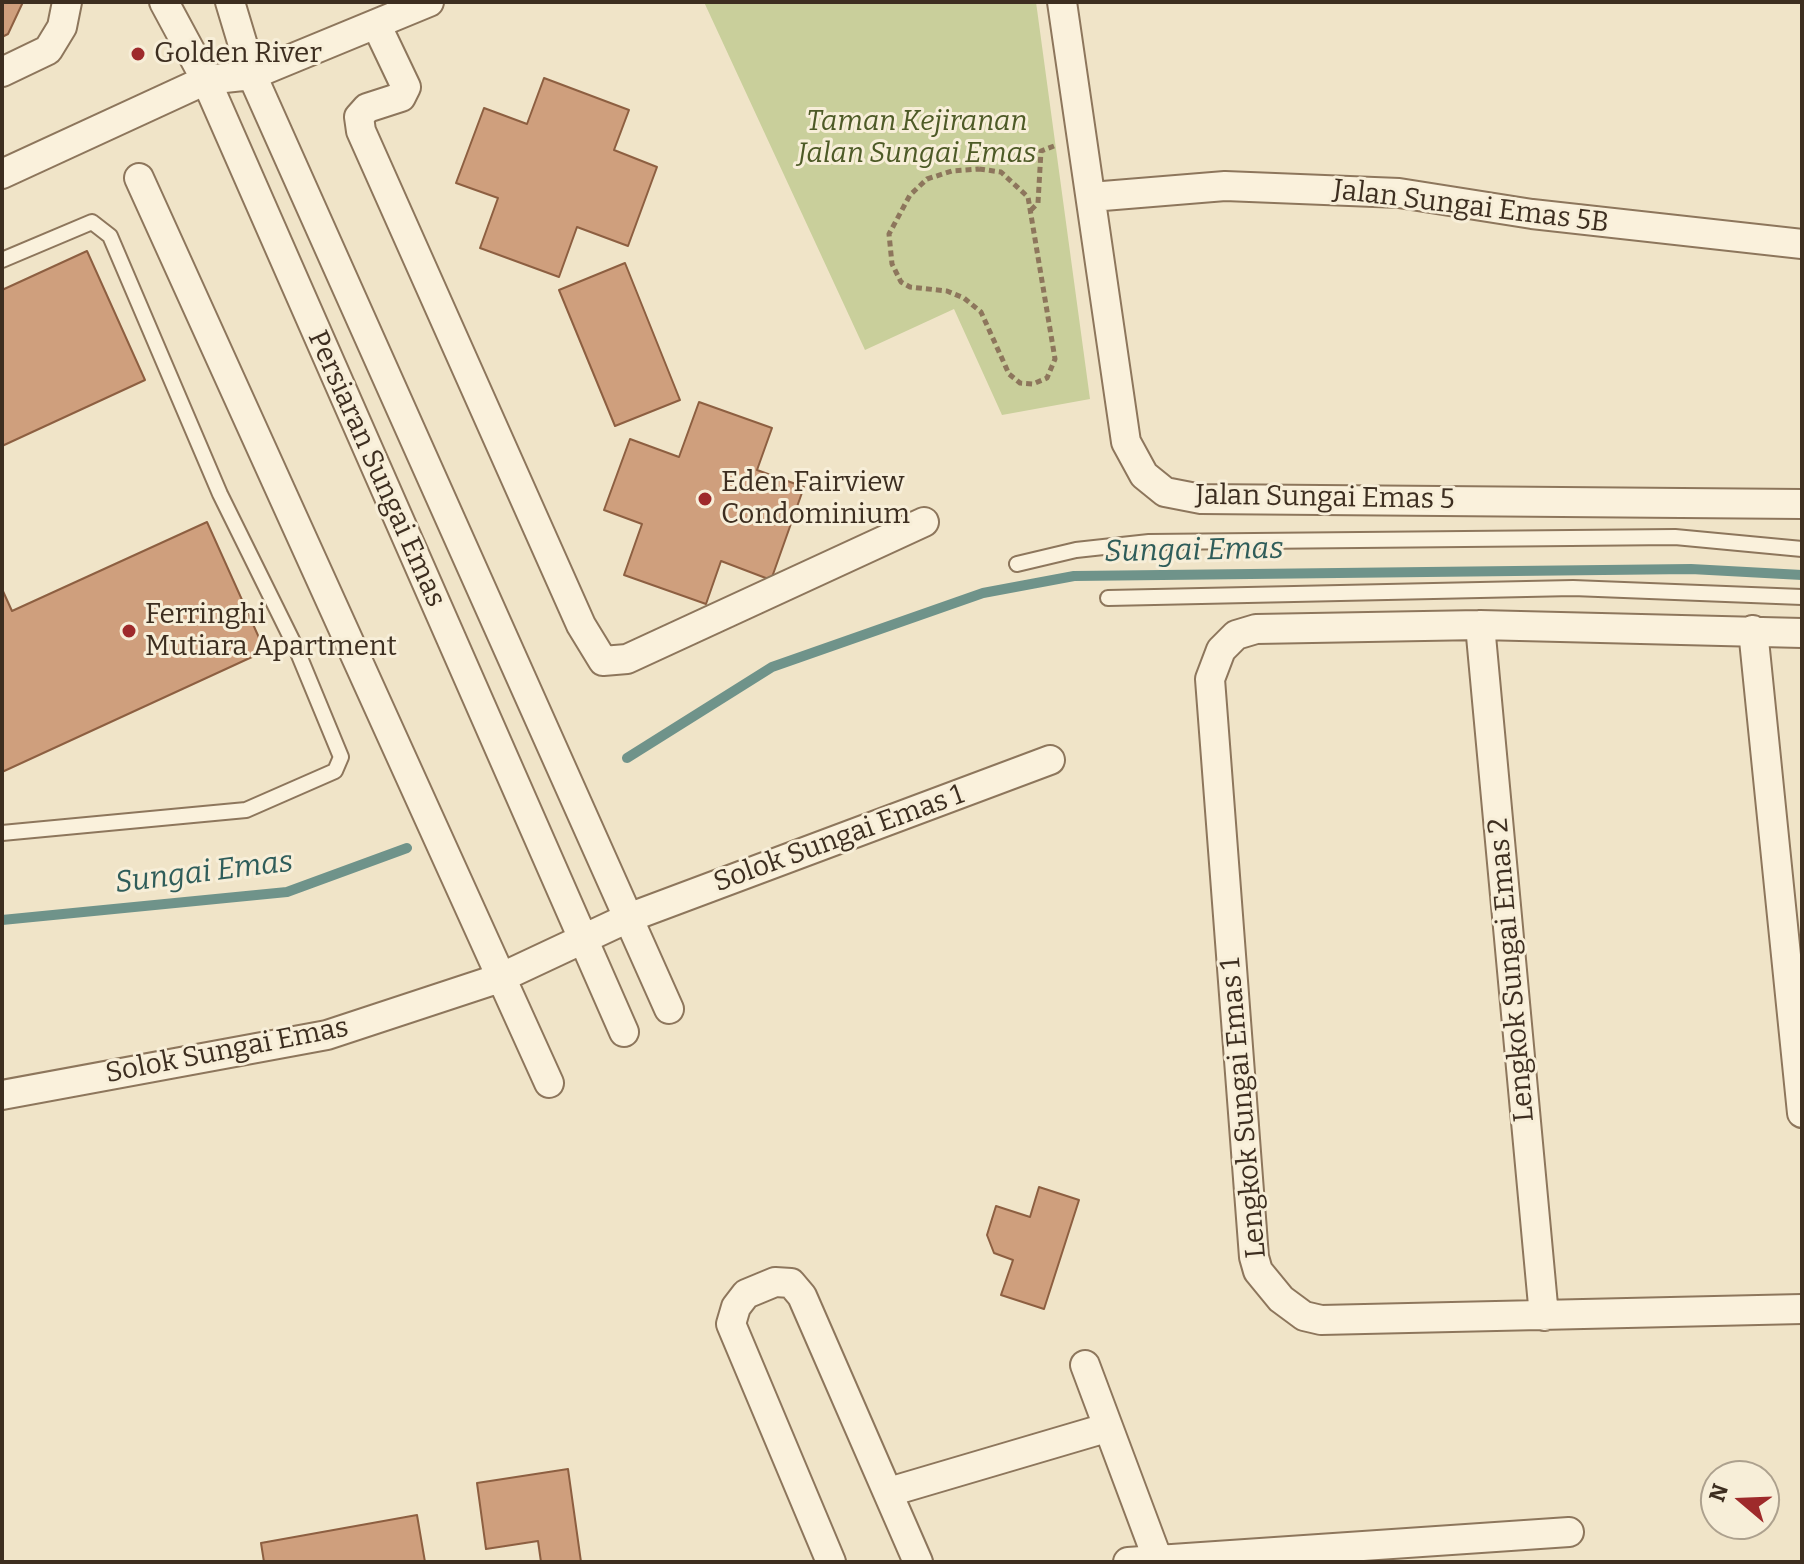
<!DOCTYPE html>
<style>
body{margin:0}
#map{position:relative;width:1804px;height:1564px;overflow:hidden;background:#f0e4c8;font-family:Bitter,serif}
canvas{display:block}
.frame{position:absolute;inset:0;border:4px solid #3d2e20;pointer-events:none}
.north{position:absolute;left:1700px;top:1460px;width:80px;height:80px;box-sizing:border-box;background:#f7eed8;border:2px solid #ada18e;border-radius:50%;rotate:289deg;font-size:22px;font-weight:700;line-height:32px;text-align:center;color:#3d2e20}
.north::after{content:'';display:block;margin:auto;width:28px;height:36px;background:#9e2a2b;clip-path:polygon(50% 0,100% 100%,50% 72%,0 100%)}
</style>
<div id="map">
<canvas width="1804" height="1564"></canvas>
<div class="frame"></div>
<div class="north">N</div>
</div>
<script>
const ctx = document.querySelector('canvas').getContext('2d');
ctx.lineJoin = 'round';
function paint(path, color) { ctx.fillStyle = color; ctx.fill(path, 'evenodd'); }
const toPath = rows => new Path2D(rows.map(r => 'M' + r).join(''));
function stroke(path, color, width, dash) { ctx.strokeStyle = color; ctx.lineWidth = width; ctx.lineCap = dash ? 'butt' : 'round'; ctx.setLineDash(dash || []); ctx.stroke(path); }
function write(font, color, halo, rows, align = 'center') {
  ctx.font = font + ' Bitter,serif'; ctx.lineWidth = 6; ctx.setLineDash([]); ctx.textBaseline = 'middle'; ctx.strokeStyle = halo; ctx.fillStyle = color; for (const [text, x, y, turn = 0] of rows) {
    ctx.save(); ctx.translate(x, y); ctx.rotate((+turn || 0) * Math.PI / 180); ctx.textAlign = isNaN(turn) ? turn : align; if (halo) ctx.strokeText(text, 0, 0); ctx.fillText(text, 0, 0); ctx.restore();
  }
}
const green = toPath([
 [704,2,1036,2,1090,399,1002,415,954,309,865,350]
]);
const stream = toPath([
 [627,758,772,667,983,593,1074,576,1691,569,1802,575],
 [2,920,287,892,407,848]
]);
const building = toPath([
 [2,2,23,2,8,34,2,37,2,2],
 [544,78,629,110,614,150,657,167,628,246,577,227,559,277,480,248,498,198,456,183,484,108,527,124,544,78],
 [87,251,145,380,2,446,2,290,87,251],
 [625,263,680,400,615,426,559,290,625,263],
 [699,402,772,428,757,470,804,487,771,580,721,561,706,604,624,575,642,524,604,510,630,439,679,457,699,402],
 [207,522,265,651,2,772,2,589,12,611,207,522],
 [1039,1187,1079,1200,1044,1309,1001,1295,1013,1260,994,1253,987,1235,996,1206,1030,1217,1039,1187],
 [568,1469,581,1562,541,1562,538,1541,486,1549,477,1483,568,1469],
 [417,1515,425,1562,264,1562,261,1543,417,1515]
]);
const path = toPath([
 [979,169,1001,172,1028,197,1055,359,1047,378,1033,384,1020,383,1009,374,981,312,964,298,947,291,910,287,901,282,892,264,889,234,910,195,927,179,952,171,979,169],
 [1031,210,1038,203,1041,151,1054,146]
]);
const lane = toPath([
 [2,260,92,222,110,236,220,494,296,648,341,757,335,771,246,810,2,833],
 [1017,564,1076,550,1149,542,1675,537,1802,549],
 [1108,598,1573,588,1802,597]
]);
const street = toPath([
 [164,2,206,80,624,1032],
 [230,2,252,75,669,1009],
 [1062,2,1126,442,1144,475,1165,492,1201,499,1802,504],
 [376,24,406,87,401,97,367,108,359,117,361,131,581,625,603,661,627,659,924,522],
 [2,72,48,50,62,27,67,2],
 [2,174,206,80,252,75,429,2],
 [139,178,549,1083],
 [1091,197,1225,186,1399,193,1532,214,1802,244],
 [1480,625,1544,1316],
 [1753,630,1802,1113],
 [1802,633,1480,625,1256,629,1236,635,1221,650,1210,679,1254,1257,1258,1271,1281,1299,1304,1316,1321,1320,1802,1309],
 [2,1095,327,1035,500,978,628,918,1050,760],
 [1085,1365,1158,1560],
 [889,1492,1106,1428],
 [831,1562,731,1324,736,1307,746,1294,775,1282,791,1283,802,1296,918,1562],
 [1128,1562,1569,1532]
]);
const markers = [
 [138,54,8,"#9e2a2b"],
 [705,499,8,"#9e2a2b"],
 [129,631,8,"#9e2a2b"]
];
const poiNames = [
 ["Golden River",154,54],
 ["Eden Fairview",721,483],
 ["Condominium",721,515],
 ["Ferringhi",145,615],
 ["Mutiara Apartment",145,647]
];
const parkNames = [
 ["Taman Kejiranan",917,122],
 ["Jalan Sungai Emas",917,154]
];
const streetNames = [
 ["Jalan Sungai Emas 5B",1471,207,7],
 ["Persiaran Sungai Emas",376,469,66],
 ["Jalan Sungai Emas 5",1325,498,1],
 ["Solok Sungai Emas 1",839,839,-20],
 ["Lengkok Sungai Emas 2",1512,970,-95],
 ["Solok Sungai Emas",227,1051,-11],
 ["Lengkok Sungai Emas 1",1244,1108,-95]
];
const waterNames = [
 ["Sungai Emas",1194,551,-1],
 ["Sungai Emas",204,873,-7]
];
paint(green, '#c9cf9b');
stroke(stream, '#6f938a', 10);
paint(building, '#cf9f7d');
stroke(building, '#8d5f41', 2);
stroke(lane, '#8d765c', 18);
stroke(street, '#8d765c', 32);
stroke(path, '#8d765c', 5, [6, 4]);
stroke(lane, '#faf1dc', 14);
stroke(street, '#faf1dc', 28);
for (const [x, y, r, color] of markers) { const dot = new Path2D(); dot.arc(x, y, r, 0, 2 * Math.PI); ctx.fillStyle = color; ctx.fill(dot); stroke(dot, '#f7eed8', 3); }
write('28px', '#3d2e20', '#f7eed8', poiNames, 'left');
write('italic 28px', '#4d5a26', '#f7eed8', parkNames);
write('28px', '#3d2e20', '#f7eed8', streetNames);
write('italic 30px', '#2f5d5a', '#f7eed8', waterNames);
</script>
